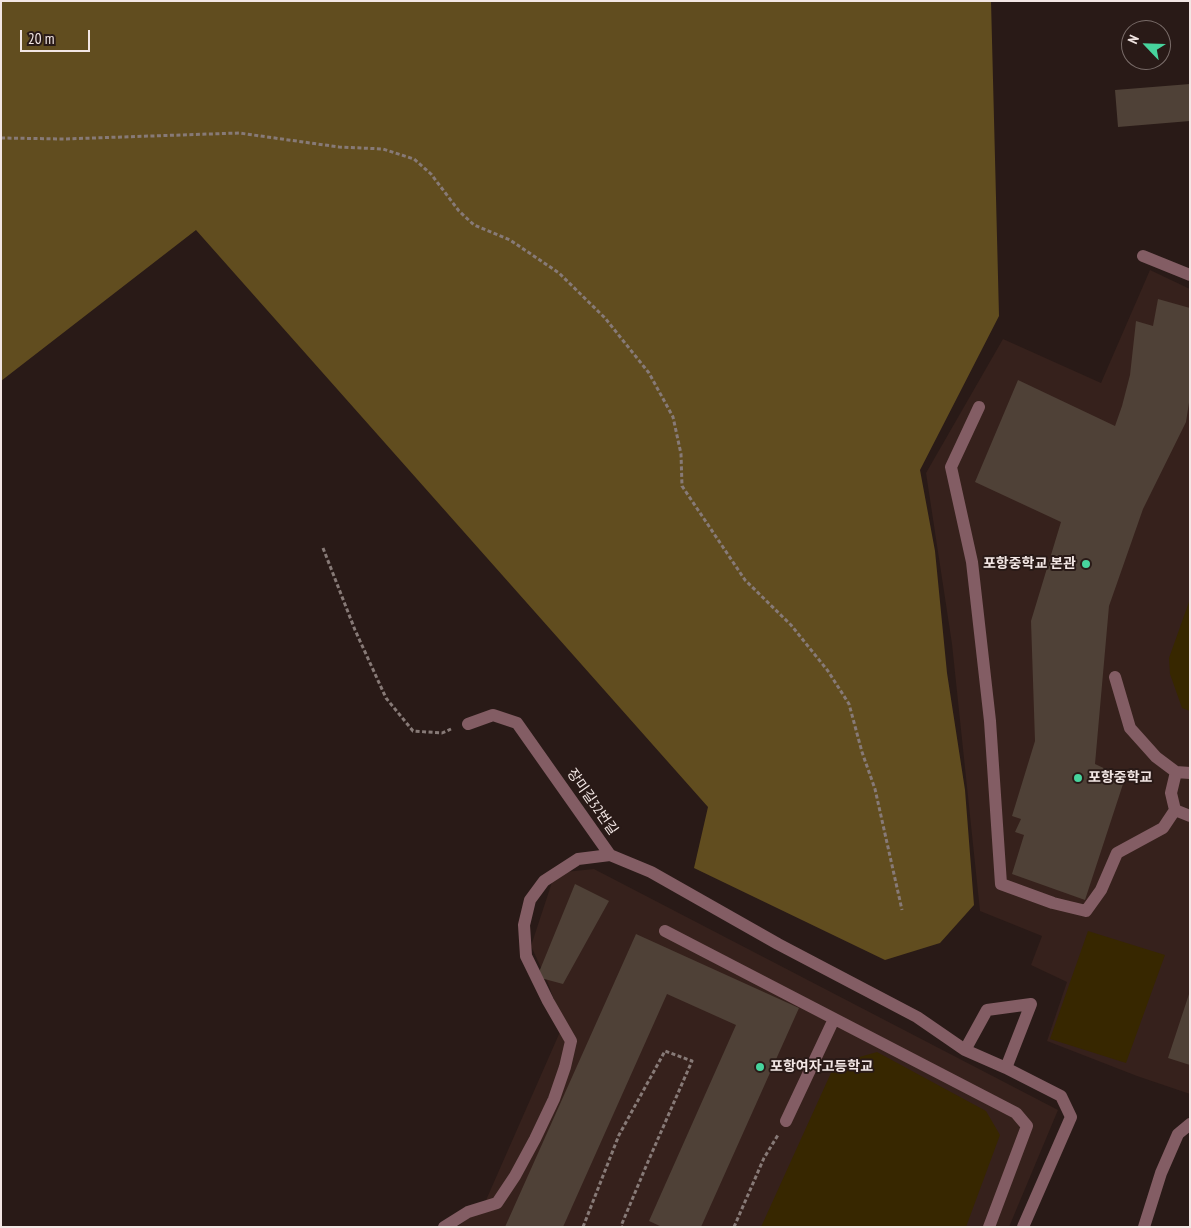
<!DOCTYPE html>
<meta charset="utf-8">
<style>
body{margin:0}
#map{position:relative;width:1191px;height:1228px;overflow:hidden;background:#291a17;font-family:"PT Sans Narrow",sans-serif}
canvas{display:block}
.frame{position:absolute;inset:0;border:2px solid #f2e6e4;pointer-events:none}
.north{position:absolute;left:1121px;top:20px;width:50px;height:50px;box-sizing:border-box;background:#291a17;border:1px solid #796c69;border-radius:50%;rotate:294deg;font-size:14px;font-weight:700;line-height:20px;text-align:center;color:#f2e6e4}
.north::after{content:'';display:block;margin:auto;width:18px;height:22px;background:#47d49d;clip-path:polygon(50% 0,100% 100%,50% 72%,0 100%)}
.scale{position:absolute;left:20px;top:30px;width:70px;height:22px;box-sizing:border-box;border:2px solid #f2e6e4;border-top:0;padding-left:6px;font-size:15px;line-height:18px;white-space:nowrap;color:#f2e6e4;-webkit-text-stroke:4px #291a17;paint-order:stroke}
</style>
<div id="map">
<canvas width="1191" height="1228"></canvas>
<div class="frame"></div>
<div class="north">N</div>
<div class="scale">20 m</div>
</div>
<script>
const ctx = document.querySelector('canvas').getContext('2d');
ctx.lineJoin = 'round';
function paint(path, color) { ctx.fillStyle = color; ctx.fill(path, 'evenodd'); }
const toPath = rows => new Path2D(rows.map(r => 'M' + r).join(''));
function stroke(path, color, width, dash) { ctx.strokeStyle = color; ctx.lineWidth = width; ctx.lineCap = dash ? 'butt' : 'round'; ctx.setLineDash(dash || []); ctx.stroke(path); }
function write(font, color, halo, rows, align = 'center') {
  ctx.font = font + ' "PT Sans Narrow","Noto Sans KR",sans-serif'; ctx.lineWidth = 4; ctx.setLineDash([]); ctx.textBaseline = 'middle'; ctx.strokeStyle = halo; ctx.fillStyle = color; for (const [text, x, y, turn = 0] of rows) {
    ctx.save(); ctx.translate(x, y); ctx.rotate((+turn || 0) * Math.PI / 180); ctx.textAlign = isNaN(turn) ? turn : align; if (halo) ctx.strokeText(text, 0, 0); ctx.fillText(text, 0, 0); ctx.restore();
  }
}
const built = toPath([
 [1150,270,1190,289,1190,1094,1137,1076,1047,1041,1067,982,1031,965,1042,936,980,911,952,644,926,473,1003,339,1101,383],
 [594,869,1058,1110,1009,1227,457,1227,483,1207,563,1025,548,983,531,946,555,873]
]);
const green = toPath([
 [1190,599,1190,711,1182,708,1170,674,1169,658],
 [1088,931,1165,955,1126,1063,1050,1039],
 [877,1052,986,1111,1000,1135,966,1227,761,1227,835,1064]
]);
const forest = toPath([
 [1,1,991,1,999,316,920,470,935,551,947,673,965,790,974,905,940,943,885,960,694,868,708,807,196,230,1,381]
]);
const building = toPath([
 [1190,84,1190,121,1118,127,1115,90],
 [1158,299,1190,308,1190,396,1186,422,1143,509,1109,606,1095,764,1125,778,1085,900,1012,874,1024,835,1015,832,1021,819,1012,816,1035,741,1031,621,1061,522,975,482,1018,380,1115,426,1122,406,1130,375,1136,321,1153,326],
 [575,884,609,901,563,984,537,977],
 [636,934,799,1008,701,1227,662,1227,649,1221,736,1025,667,994,563,1227,505,1227],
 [1190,991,1190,1065,1168,1058]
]);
const path = toPath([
 [1,138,64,139,239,133,339,147,383,149,414,159,431,174,459,211,474,225,510,240,559,273,605,318,649,373,673,417,681,454,682,486,745,580,791,625,828,671,849,704,862,752,875,789,902,910],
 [323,548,355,630,386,698,413,731,442,733,451,729],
 [583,1227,619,1135,665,1051,692,1061,647,1164,621,1226,622,1227],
 [734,1227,764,1158,778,1135]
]);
const minor = toPath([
 [1143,256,1190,275],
 [979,407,951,467,972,562,990,721,1001,884,1053,903,1086,911,1101,890,1117,853,1163,828,1175,810],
 [1115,677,1130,728,1156,757,1176,772],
 [468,724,493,715,517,723,610,855],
 [1190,773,1176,772,1171,793,1175,810,1190,816],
 [665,931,1016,1113,1027,1126,989,1227],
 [965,1050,987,1010,1031,1004,1006,1068],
 [786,1121,834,1019],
 [444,1227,468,1212,497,1203,515,1176,535,1139,554,1099,565,1067,571,1041,548,1001,526,956,524,925,530,900,544,881,578,859,610,855,651,872,778,944,917,1017,965,1050,1006,1068,1061,1096,1071,1117,1023,1227],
 [1144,1227,1161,1173,1178,1134,1190,1124]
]);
const markers = [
 [1086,564,5,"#47d49d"],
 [1078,778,5,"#47d49d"],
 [760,1067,5,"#47d49d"]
];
const poiNames = [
 ["포항중학교 본관",1076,564,"right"],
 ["포항중학교",1088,778],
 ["포항여자고등학교",770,1067]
];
const streetNames = [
 ["장미길32번길",592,802,55]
];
paint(built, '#36211c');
paint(green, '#372700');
paint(forest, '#614d1f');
paint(building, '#4f4137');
stroke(path, '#877a77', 3, [4, 2.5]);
stroke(minor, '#835d64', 12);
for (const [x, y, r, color] of markers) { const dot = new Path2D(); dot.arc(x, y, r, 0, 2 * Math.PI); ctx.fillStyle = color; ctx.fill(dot); stroke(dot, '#291a17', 2); }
write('bold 14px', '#f2e6e4', '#291a17', poiNames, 'left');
write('14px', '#f2e6e4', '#291a17', streetNames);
</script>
